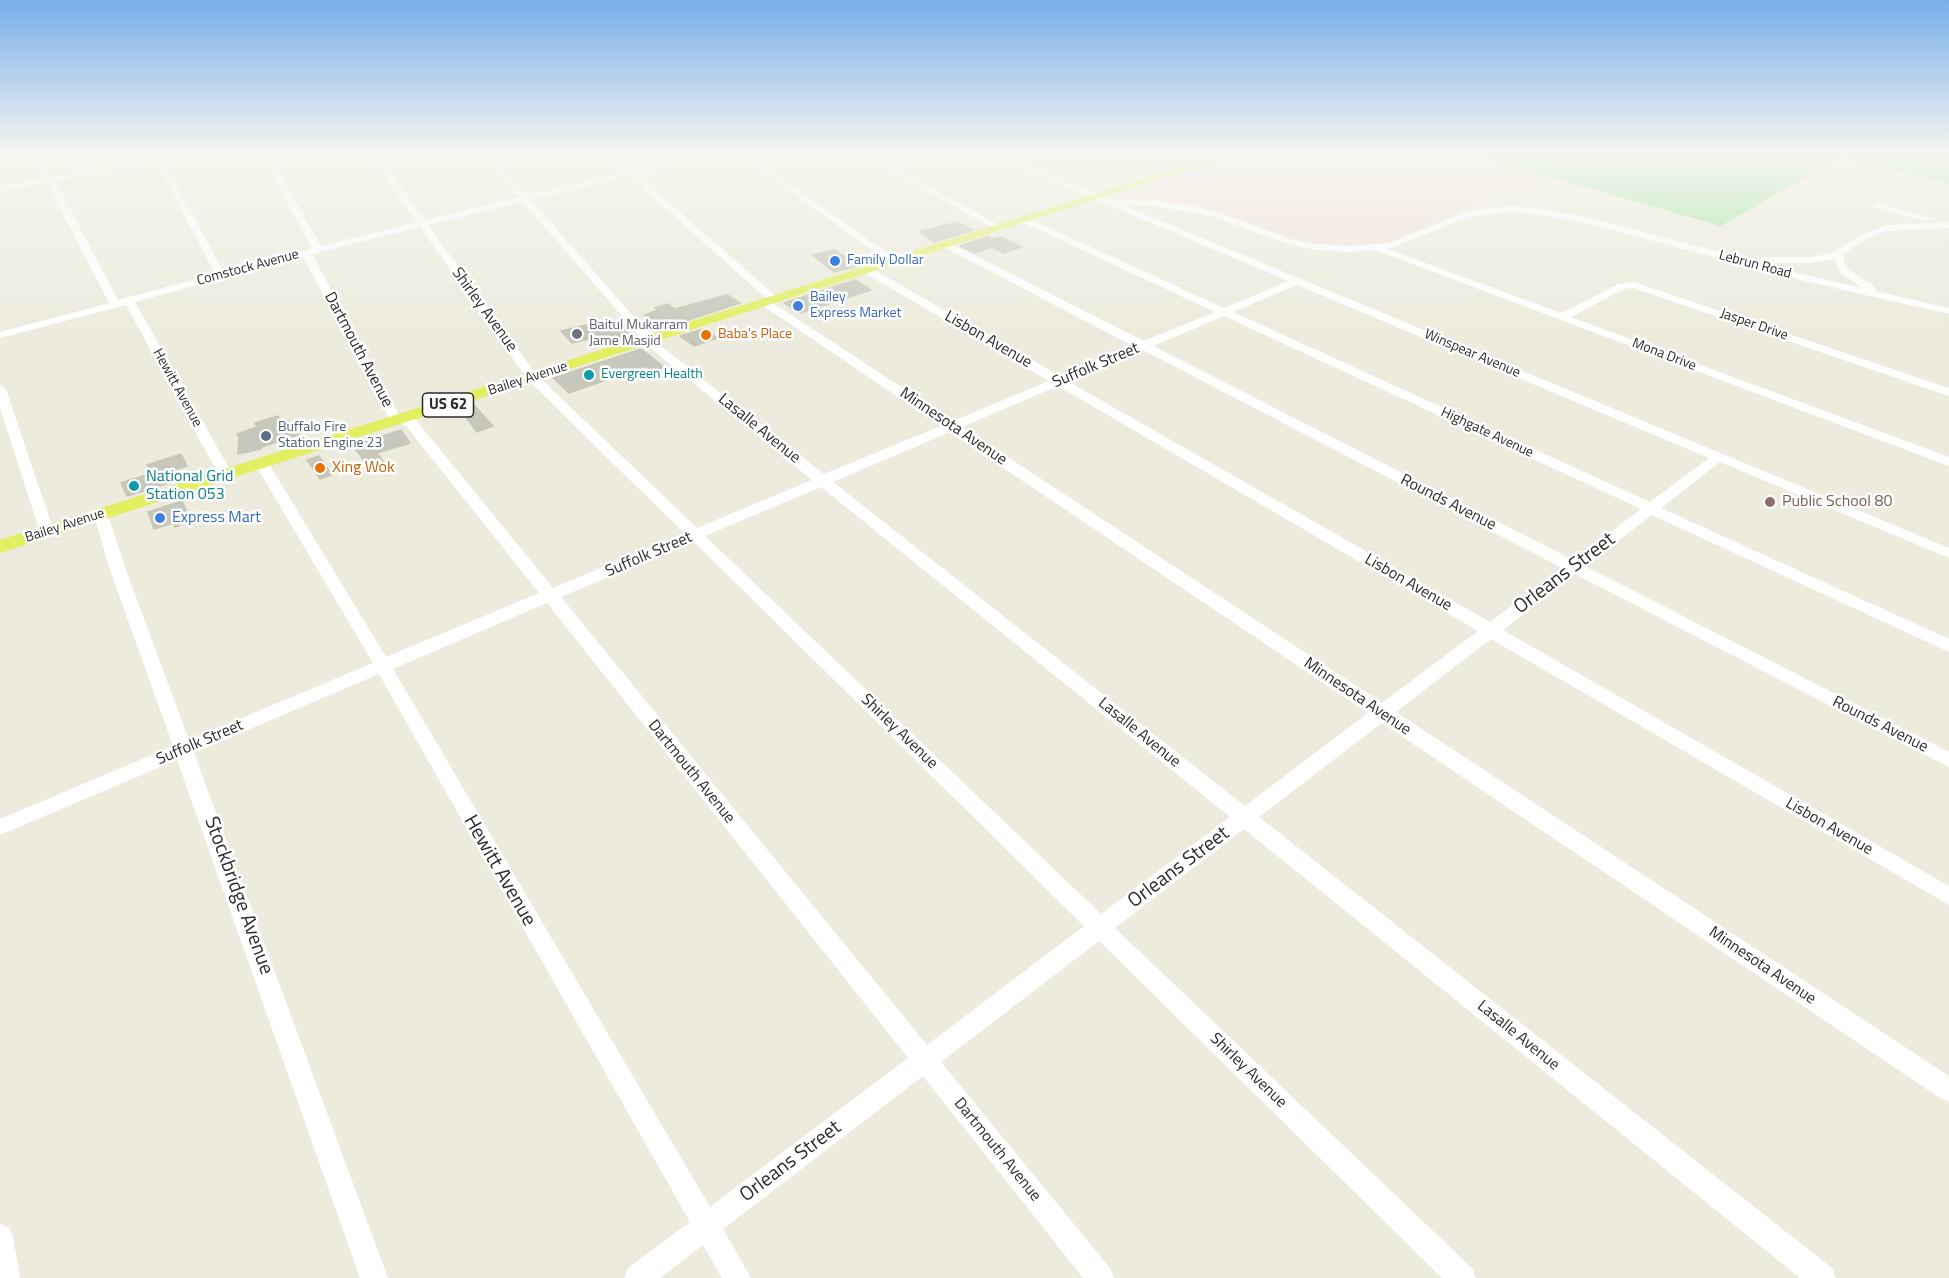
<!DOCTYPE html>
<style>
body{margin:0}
canvas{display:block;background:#ecebdd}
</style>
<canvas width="1949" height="1278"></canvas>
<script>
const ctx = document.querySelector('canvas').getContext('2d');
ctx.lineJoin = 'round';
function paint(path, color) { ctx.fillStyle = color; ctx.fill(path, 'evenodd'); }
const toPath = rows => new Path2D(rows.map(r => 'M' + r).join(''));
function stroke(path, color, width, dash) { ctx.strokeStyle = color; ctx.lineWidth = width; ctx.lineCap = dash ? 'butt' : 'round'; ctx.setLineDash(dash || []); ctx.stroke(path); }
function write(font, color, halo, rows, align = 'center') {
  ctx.font = font + ' "Titillium Web",sans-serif'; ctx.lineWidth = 5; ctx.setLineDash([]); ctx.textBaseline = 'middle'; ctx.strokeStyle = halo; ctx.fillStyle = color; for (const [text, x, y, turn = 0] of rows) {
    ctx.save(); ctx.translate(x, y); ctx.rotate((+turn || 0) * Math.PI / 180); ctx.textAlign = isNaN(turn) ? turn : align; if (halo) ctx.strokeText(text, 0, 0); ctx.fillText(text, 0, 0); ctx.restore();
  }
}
const education = toPath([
 [1003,155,1215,155,1095,193]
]);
const medical = toPath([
 [1239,155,1473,155,1569,183,1501,190,1440,222,1375,247,1319,245,1286,238,1225,216,1112,198]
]);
const green = toPath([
 [1473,155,1949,155,1949,184,1841,157,1721,226]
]);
const building = toPath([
 [957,222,974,230,934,242,919,232,957,222],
 [988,236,993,239,1000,237,1022,247,1004,253,992,247,975,253,960,246,988,236],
 [835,250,858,266,834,272,812,255,835,250],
 [855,280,871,290,800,313,784,303,855,280],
 [727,295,740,303,661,329,656,328,645,315,658,310,655,308,668,304,675,309,727,295],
 [586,325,592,332,621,325,632,338,605,346,597,337,572,343,561,331,586,325],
 [703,329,717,338,694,346,680,336,703,329],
 [641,349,664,367,651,371,646,366,569,393,553,378,641,349],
 [473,404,493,426,477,432,459,408,473,404],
 [278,416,283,422,289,421,299,435,261,447,261,449,238,454,239,438,237,434,257,427,255,423,278,416],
 [401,430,410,443,377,453,384,462,369,467,353,446,401,430],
 [181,454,187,466,171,471,176,481,127,496,121,483,152,473,147,465,181,454],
 [319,456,332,475,320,479,307,460,319,456],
 [182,501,191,521,175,527,173,523,154,529,148,512,182,501]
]);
const minor = toPath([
 [33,155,41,155,53,177,153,158,152,155,186,155,163,161,224,272,312,248,261,155,269,155,321,246,417,222,370,155,378,155,425,220,519,197,483,155,491,155,527,195,625,172,606,155,615,155,633,170,699,155,712,155,711,157,637,174,778,298,778,302,773,303,953,421,1049,381,863,272,863,268,871,268,1060,376,1133,346,944,247,944,243,950,243,1144,341,1215,312,1022,222,1022,218,1028,218,1224,308,1288,281,991,155,1001,155,1112,200,1154,200,1189,205,1218,212,1290,239,1316,244,1349,246,1389,243,1468,211,1510,206,1542,209,1594,219,1810,276,1863,288,1841,274,1834,259,1810,263,1763,263,1758,260,1763,257,1810,257,1830,254,1863,234,1887,225,1949,222,1949,228,1888,231,1869,238,1843,254,1844,262,1849,270,1875,287,1875,291,1949,308,1949,314,1804,281,1593,225,1542,215,1510,212,1473,216,1388,249,1561,313,1618,284,1634,282,1949,388,1949,396,1633,288,1624,289,1571,317,1949,457,1949,466,1375,250,1349,252,1316,250,1284,243,1212,216,1154,206,1123,205,1949,548,1949,558,1720,462,1661,508,1949,639,1949,652,1652,515,1585,566,1949,752,1949,767,1575,574,1503,630,1949,886,1949,905,1491,639,1396,712,1949,1076,1949,1102,1940,1098,1382,723,1259,817,1832,1268,1836,1278,1800,1278,1244,829,1115,928,1472,1268,1476,1278,1442,1278,1099,941,941,1062,1110,1268,1114,1278,1083,1278,923,1076,723,1229,751,1278,722,1278,703,1245,660,1278,624,1278,628,1268,690,1222,379,674,194,753,388,1278,360,1278,177,760,0,835,0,819,173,746,110,570,94,515,96,512,101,511,108,515,126,570,189,740,373,663,255,464,257,461,262,460,269,464,386,657,539,593,406,426,389,418,303,257,135,302,233,475,231,478,221,478,219,475,126,305,0,338,0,332,109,303,47,183,0,192,0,186,45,178,33,155],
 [156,162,215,274,118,300,55,181,156,162],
 [629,176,768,300,762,301,762,305,941,426,824,474,657,343,531,200,629,176],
 [523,202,649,347,812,480,697,528,536,374,428,225,523,202],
 [420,227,528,380,684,533,553,588,416,420,398,413,312,254,420,227],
 [1297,285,1709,458,1650,502,1233,312,1297,285],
 [1224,316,1641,509,1573,560,1153,346,1224,316],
 [1143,350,1562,568,1490,622,1069,382,1143,350],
 [1058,386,1478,631,1382,703,962,427,1058,386],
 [950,432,1368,713,1245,806,833,482,950,432],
 [821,487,1230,817,1101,914,705,536,821,487],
 [693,541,1084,926,927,1045,561,597,693,541],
 [547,603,908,1058,710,1207,393,669,547,603],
 [740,155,749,155,900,262,891,264,740,155],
 [863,155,872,155,1004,228,996,230,863,155],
 [1874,203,1880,203,1933,219,1925,221,1874,207,1874,203],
 [0,385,6,389,54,532,52,535,42,535,40,532,0,408,0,385],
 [0,1224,9,1228,13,1237,20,1278,0,1278,0,1224]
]);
const major = toPath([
 [1217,155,1233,155,0,553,0,540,1217,155]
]);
const markers = [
 [835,261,6,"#3f7fe0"],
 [798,306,6,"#3f7fe0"],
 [577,334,6,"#6b7280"],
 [706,335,6,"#e8710a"],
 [589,375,6,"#0f9aa8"],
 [266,436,6,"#5c6f8a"],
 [320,468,6,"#e8710a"],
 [134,486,6,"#0f9aa8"],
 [1770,502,6,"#8d6e63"],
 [160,518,6,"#3f7fe0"]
];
const farShopnames = [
 ["Family Dollar",847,261],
 ["Bailey",810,298],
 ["Express Market",810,314]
];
const farStreetnames = [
 ["Lebrun Road",1755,265,15],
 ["Comstock Avenue",248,268,-15],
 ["Jasper Drive",1754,325,19],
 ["Winspear Avenue",1472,354,23],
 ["Mona Drive",1664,355,21],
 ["Bailey Avenue",528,379,-18],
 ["Hewitt Avenue",177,388,61],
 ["Highgate Avenue",1487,433,25],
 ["Bailey Avenue",65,526,-18]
];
const farWorshipnames = [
 ["Baitul Mukarram",589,326],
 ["Jame Masjid",589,342]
];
const farFoodnames = [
 ["Baba's Place",718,335]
];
const farCulturenames = [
 ["Evergreen Health",601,375]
];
const farServicenames = [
 ["Buffalo Fire",278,428],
 ["Station Engine 23",278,444]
];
const shields = [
 [448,405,51]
];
const shieldNames = [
 ["US 62",448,405]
];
const streetNames = [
 ["Shirley Avenue",484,310,54],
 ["Lisbon Avenue",988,340,30],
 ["Dartmouth Avenue",358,350,62],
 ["Suffolk Street",1096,366,-23],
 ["Minnesota Avenue",953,427,34],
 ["Lasalle Avenue",759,429,39],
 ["Rounds Avenue",1448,503,27],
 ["Suffolk Street",649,555,-23],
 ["Lisbon Avenue",1408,583,30],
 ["Minnesota Avenue",1357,697,34],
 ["Rounds Avenue",1880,725,27],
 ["Shirley Avenue",899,732,44],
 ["Lasalle Avenue",1139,733,39],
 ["Suffolk Street",200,743,-23],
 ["Dartmouth Avenue",691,772,51],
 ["Lisbon Avenue",1829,827,30],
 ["Minnesota Avenue",1762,966,34],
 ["Lasalle Avenue",1518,1036,39],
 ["Shirley Avenue",1248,1071,44],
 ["Dartmouth Avenue",997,1150,51]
];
const foodNames = [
 ["Xing Wok",332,468]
];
const cultureNames = [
 ["National Grid",146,477],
 ["Station 053",146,495]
];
const educationNames = [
 ["Public School 80",1782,502]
];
const shopNames = [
 ["Express Mart",172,518]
];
const nearStreetnames = [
 ["Orleans Street",1565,574,-37],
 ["Orleans Street",1179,868,-37],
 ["Hewitt Avenue",499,871,60],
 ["Stockbridge Avenue",238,896,70],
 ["Orleans Street",791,1162,-37]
];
paint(education, '#eeeecd');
paint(medical, '#f3e1da');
paint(green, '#9be29a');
paint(building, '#c8c7bc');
stroke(building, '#c8c7b7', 1.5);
paint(minor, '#fff');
paint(major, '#e2ef60');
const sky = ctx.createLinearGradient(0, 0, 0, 334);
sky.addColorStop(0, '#78aeea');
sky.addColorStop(0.46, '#f6f6f0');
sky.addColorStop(1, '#f6f6f000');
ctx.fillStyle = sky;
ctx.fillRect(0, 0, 1949, 334);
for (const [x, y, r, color] of markers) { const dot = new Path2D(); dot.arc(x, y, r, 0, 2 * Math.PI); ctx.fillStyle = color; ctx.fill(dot); stroke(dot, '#fff', 2); }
write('14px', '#366cbe', '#fff', farShopnames, 'left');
write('14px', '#2b2b2b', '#fff', farStreetnames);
write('14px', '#5b616d', '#fff', farWorshipnames, 'left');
write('14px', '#c56008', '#fff', farFoodnames, 'left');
write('14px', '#0d838f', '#fff', farCulturenames, 'left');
write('14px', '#4e5e75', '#fff', farServicenames, 'left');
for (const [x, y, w] of shields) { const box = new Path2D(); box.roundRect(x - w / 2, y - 12, w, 24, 4.5); ctx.fillStyle = '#fff'; ctx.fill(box); stroke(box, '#2b2b2b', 1.5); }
write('bold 15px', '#2b2b2b', null, shieldNames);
write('16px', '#2b2b2b', '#fff', streetNames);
write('16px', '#c56008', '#fff', foodNames, 'left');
write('16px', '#0d838f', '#fff', cultureNames, 'left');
write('16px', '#785e54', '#fff', educationNames, 'left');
write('16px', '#366cbe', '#fff', shopNames, 'left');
write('20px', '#2b2b2b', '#fff', nearStreetnames);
</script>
